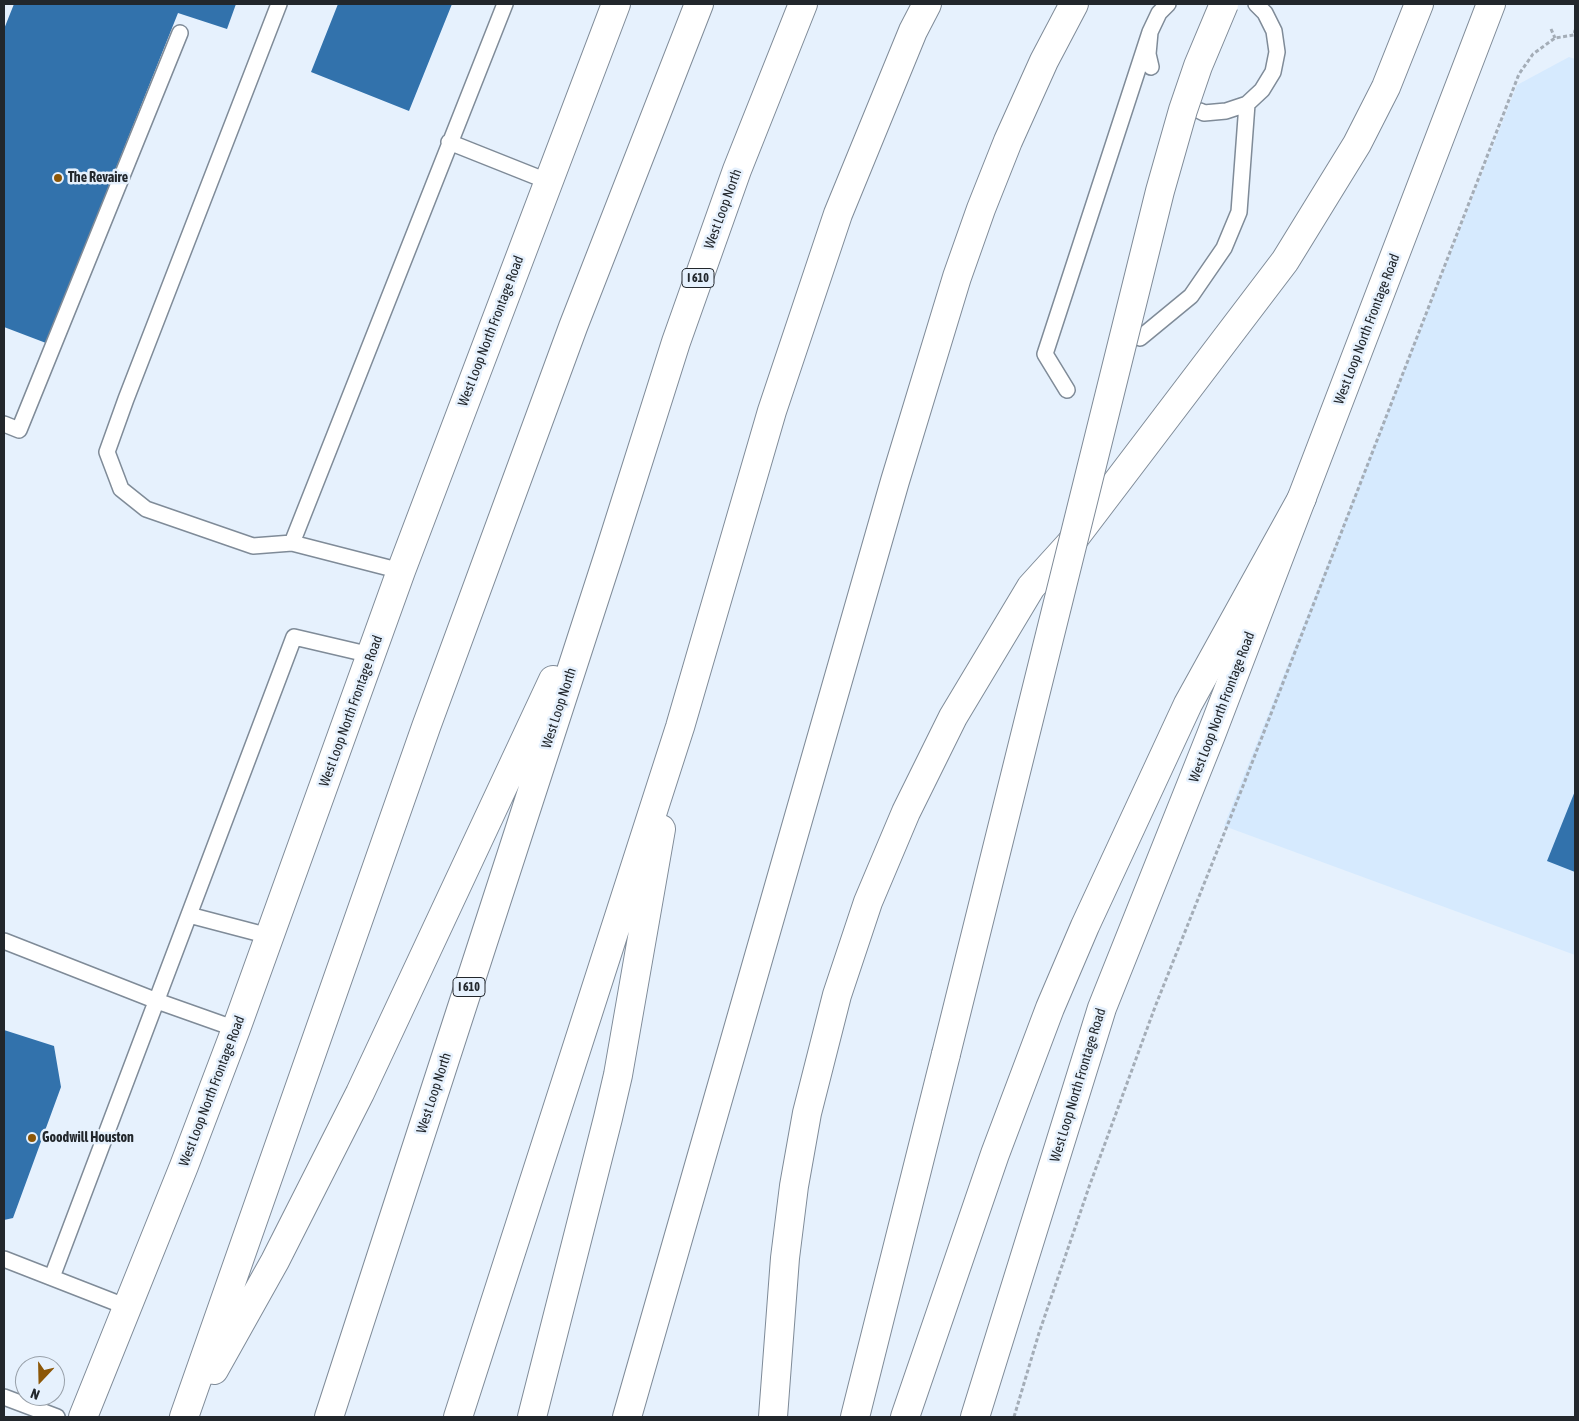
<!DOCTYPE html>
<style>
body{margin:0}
#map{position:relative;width:1579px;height:1421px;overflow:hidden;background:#e6f1fd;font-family:"Asap Condensed",sans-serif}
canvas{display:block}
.frame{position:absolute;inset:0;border:5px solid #22272c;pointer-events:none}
.north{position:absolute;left:15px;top:1356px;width:50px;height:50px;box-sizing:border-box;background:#e6f1fd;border:1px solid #98a0a9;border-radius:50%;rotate:201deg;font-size:14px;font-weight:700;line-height:20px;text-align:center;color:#22272c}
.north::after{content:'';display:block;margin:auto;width:18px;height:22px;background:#8c5707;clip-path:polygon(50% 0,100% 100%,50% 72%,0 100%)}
</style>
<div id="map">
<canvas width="1579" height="1421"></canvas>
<div class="frame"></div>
<div class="north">N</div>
</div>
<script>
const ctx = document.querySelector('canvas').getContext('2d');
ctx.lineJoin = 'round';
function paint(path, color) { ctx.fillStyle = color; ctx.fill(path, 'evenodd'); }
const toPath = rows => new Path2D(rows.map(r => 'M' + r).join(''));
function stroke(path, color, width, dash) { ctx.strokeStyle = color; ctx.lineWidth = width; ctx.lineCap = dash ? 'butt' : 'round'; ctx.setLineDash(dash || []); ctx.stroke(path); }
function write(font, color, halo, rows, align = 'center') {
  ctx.font = font + ' "Asap Condensed",sans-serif'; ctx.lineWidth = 5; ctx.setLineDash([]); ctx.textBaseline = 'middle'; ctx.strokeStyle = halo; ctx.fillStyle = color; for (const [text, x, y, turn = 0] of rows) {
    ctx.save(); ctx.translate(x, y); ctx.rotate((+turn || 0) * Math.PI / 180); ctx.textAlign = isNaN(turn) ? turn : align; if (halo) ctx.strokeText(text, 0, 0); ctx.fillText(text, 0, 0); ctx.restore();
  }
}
const built = toPath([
 [1569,57,1575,59,1575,955,1224,826,1517,85]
]);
const building = toPath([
 [14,4,236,4,227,29,178,13,46,343,4,327,4,29],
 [338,4,452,4,409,111,311,72],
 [1575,791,1575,872,1547,861],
 [4,1030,54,1046,61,1087,13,1218,4,1220]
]);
const path = toPath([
 [1551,29,1555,38],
 [1014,1417,1039,1333,1089,1187,1155,1007,1243,786,1519,74,1533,54,1555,38,1574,35,1575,30]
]);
const lane = toPath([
 [279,4,126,399,107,452,121,489,146,509,253,546,292,543,401,571],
 [1151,67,1148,54,1150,32,1159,13,1168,4],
 [1200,111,1204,113,1226,111,1247,104,1262,90,1273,72,1277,52,1274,31,1265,13,1256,4],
 [449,142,547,181],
 [1140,338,1191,296,1224,248,1239,212,1247,104],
 [1067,390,1045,354,1150,32],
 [4,424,19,430,180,33],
 [292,543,505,4],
 [189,915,269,936],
 [4,941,157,1001,236,1029],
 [4,1259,127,1307],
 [52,1277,294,637,371,655],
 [4,1397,57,1417]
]);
const secondary = toPath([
 [83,1417,184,1166,236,1029,401,571,616,4],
 [975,1417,1102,1008,1211,735,1491,4]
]);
const highway = toPath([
 [214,1370,275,1261,360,1093,553,680],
 [184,1417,426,727,573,327,699,4],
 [329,1417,608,557,676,342,737,170,803,4],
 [458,1417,680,727,772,411,838,214,913,31,927,4],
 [532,1417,608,1118,618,1075,661,829],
 [627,1417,895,481,957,277,981,209,1008,141,1044,61,1074,4],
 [773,1417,785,1258,794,1186,807,1113,837,995,868,902,906,812,953,717,1031,587,1070,544,1285,261,1357,144,1386,87,1419,4],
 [855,1417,946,1054],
 [905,1417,995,1154,1050,1008,1085,926,1188,704,1302,498]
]);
const highwayBridge = toPath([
 [946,1054,1160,191,1183,110,1198,66,1224,4]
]);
const markers = [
 [58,178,5,"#8c5707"],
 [32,1138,5,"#8c5707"]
];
const shields = [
 [698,278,32],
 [469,987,32]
];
const shieldNames = [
 ["I 610",698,278],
 ["I 610",469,987]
];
const poiNames = [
 ["The Revaire",68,178],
 ["Goodwill Houston",42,1138]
];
const streetNames = [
 ["West Loop North",723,209,-70],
 ["West Loop North Frontage Road",1367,329,-69],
 ["West Loop North Frontage Road",491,331,-69],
 ["West Loop North Frontage Road",1222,707,-69],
 ["West Loop North",559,708,-72],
 ["West Loop North Frontage Road",351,711,-70],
 ["West Loop North Frontage Road",1078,1085,-73],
 ["West Loop North Frontage Road",212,1091,-69],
 ["West Loop North",434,1093,-72]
];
paint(built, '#d6eafe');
paint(building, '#3272ac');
stroke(lane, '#7f8b98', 18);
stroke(secondary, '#7f8b98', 30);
stroke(highway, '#7f8b98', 30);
stroke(path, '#a4adb7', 3, [4, 2.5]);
stroke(lane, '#fff', 15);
stroke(secondary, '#fff', 28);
stroke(highway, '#fff', 28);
stroke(highwayBridge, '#7f8b98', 30, []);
stroke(highwayBridge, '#fff', 28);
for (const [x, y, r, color] of markers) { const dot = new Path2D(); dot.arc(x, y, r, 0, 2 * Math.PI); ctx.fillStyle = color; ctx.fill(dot); stroke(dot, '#e6f1fd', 2); }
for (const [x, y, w] of shields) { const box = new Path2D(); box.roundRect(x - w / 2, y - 9.5, w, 19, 4); ctx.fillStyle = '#e6f1fd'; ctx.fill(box); stroke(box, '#22272c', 1); }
write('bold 12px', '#22272c', null, shieldNames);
write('bold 14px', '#22272c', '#e6f1fd', poiNames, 'left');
write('14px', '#22272c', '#e6f1fd', streetNames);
</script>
